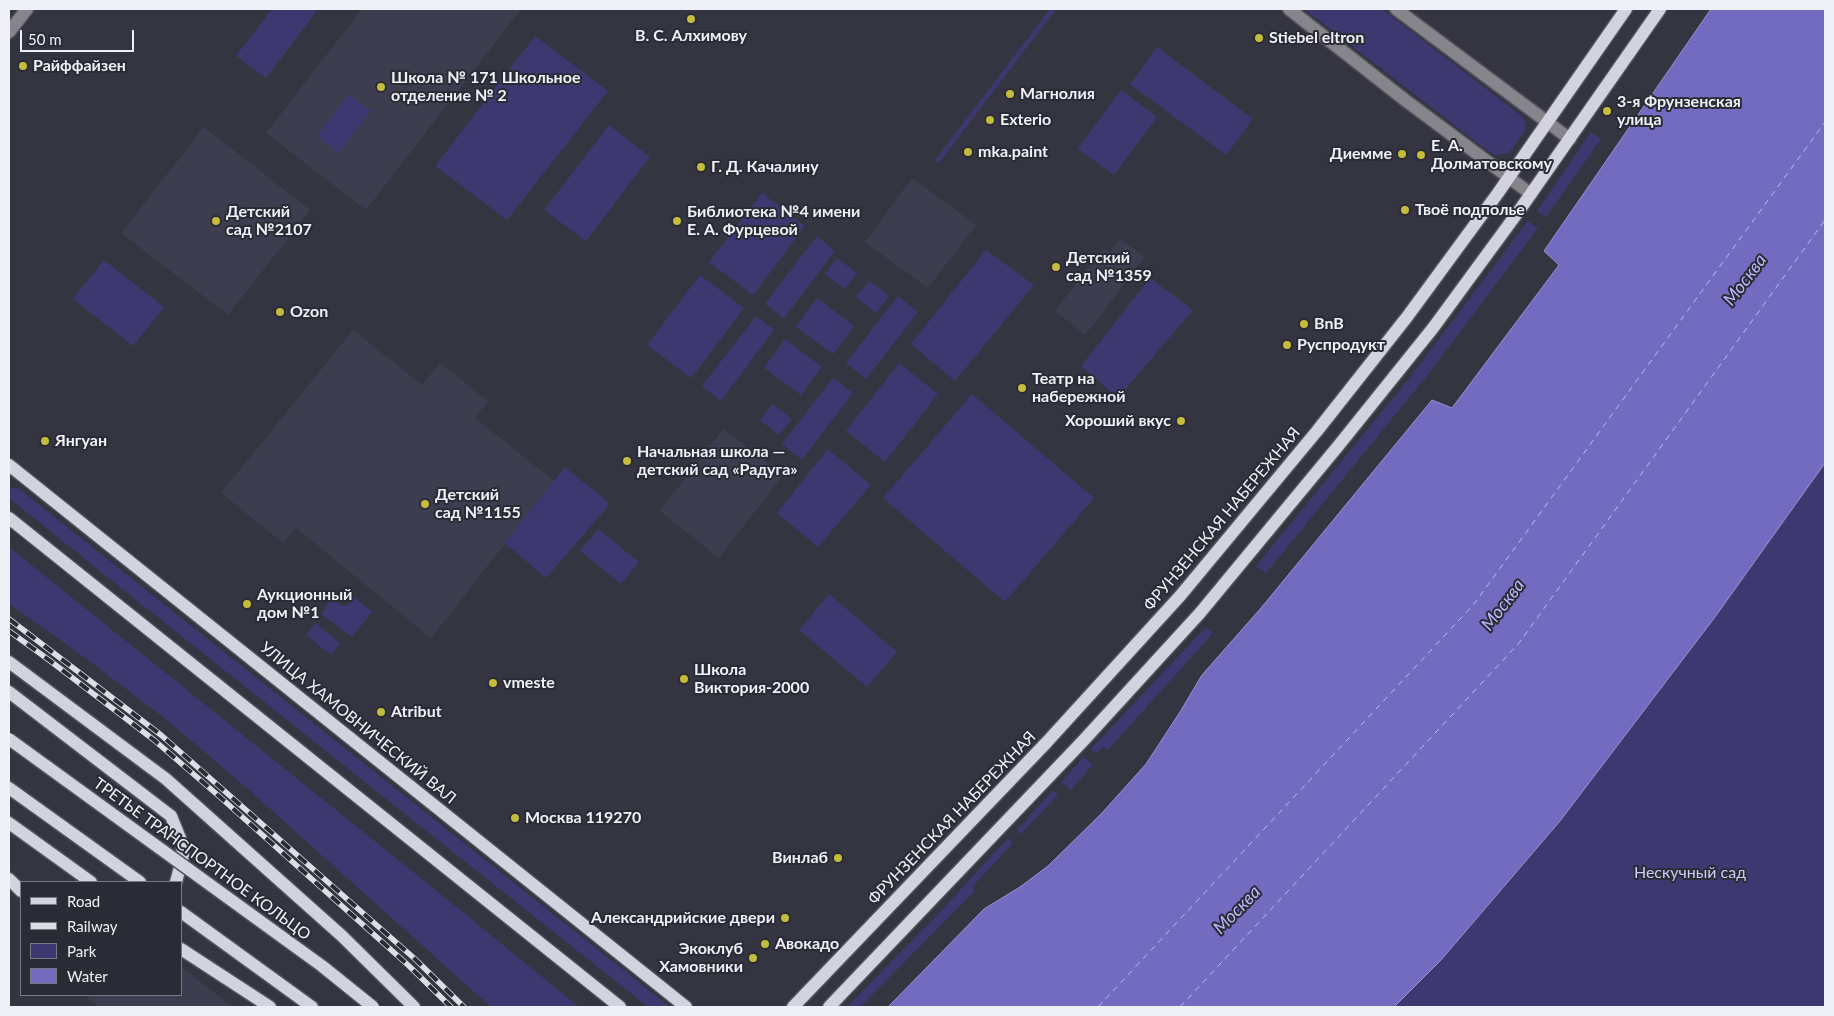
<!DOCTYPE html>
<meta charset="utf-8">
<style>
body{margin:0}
#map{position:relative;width:1834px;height:1016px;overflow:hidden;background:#353541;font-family:Lato,sans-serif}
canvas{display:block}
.frame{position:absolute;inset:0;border:10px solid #f0f1f8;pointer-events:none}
.legend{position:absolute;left:20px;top:881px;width:162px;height:115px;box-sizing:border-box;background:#2b2b36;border:1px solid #7a7a84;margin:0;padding:6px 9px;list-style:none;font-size:15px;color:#f0f1f8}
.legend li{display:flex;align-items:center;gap:10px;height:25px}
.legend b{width:25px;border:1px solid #7a7a84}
.scale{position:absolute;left:20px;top:30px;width:114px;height:22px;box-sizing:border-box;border:2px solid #f0f1f8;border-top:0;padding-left:6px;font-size:15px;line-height:18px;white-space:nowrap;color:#f0f1f8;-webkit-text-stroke:4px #2b2b36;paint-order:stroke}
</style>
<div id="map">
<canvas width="1834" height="1016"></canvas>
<div class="frame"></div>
<ul class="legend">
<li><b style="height:6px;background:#d3d3e0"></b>Road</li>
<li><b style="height:6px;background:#dddde5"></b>Railway</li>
<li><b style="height:14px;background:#3d386f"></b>Park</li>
<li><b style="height:14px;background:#726bc0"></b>Water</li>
</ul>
<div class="scale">50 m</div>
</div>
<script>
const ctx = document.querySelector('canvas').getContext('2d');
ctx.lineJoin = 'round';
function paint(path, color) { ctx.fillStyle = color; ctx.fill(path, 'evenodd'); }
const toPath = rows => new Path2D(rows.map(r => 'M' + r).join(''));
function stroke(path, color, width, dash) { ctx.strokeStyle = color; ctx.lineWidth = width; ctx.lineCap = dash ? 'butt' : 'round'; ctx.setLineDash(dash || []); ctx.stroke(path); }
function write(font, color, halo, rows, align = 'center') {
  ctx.font = font + ' Lato,sans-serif'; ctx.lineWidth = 4; ctx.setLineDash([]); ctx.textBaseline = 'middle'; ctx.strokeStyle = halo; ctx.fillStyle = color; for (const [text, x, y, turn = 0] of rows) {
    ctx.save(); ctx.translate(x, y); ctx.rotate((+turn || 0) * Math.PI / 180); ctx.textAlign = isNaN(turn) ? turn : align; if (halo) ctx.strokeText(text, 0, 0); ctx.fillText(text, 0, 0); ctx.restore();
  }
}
const built = toPath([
 [362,9,521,9,366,210,266,133],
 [204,127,310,210,228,315,121,233],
 [912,178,976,225,928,288,865,242],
 [1120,239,1145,257,1085,335,1055,311,1103,248,1110,252],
 [353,330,422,385,440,363,488,401,475,418,554,481,431,638,296,528,283,543,221,493],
 [723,429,783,475,719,558,660,511],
 [181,967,233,1007,98,1007,85,995,181,995]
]);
const green = toPath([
 [272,9,318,9,266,78,236,56],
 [1050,9,1056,9,939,163,935,160],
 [1304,9,1382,9,1523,117,1526,124,1524,132,1509,153,1495,155,1488,151],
 [535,36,608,91,507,220,435,166],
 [1157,47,1253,119,1226,155,1130,84],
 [1121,90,1157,117,1114,175,1078,149],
 [349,94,371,111,339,153,317,136],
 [609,125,650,157,586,241,544,210],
 [1591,132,1601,139,1546,217,1537,211],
 [762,193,805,226,753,295,709,262],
 [1528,221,1538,228,1422,382,1266,573,1256,566,1412,375],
 [817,236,835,251,784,318,765,304],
 [986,250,1034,285,955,381,911,344],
 [837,258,857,273,845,289,825,274],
 [104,260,164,307,133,346,73,299],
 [700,275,744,308,691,378,647,345],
 [1150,278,1193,310,1118,398,1081,366],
 [869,281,889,296,876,313,856,297],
 [898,296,918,312,866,379,846,363],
 [817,298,854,326,833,354,796,327],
 [756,316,774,330,721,401,702,386],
 [785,339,822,367,801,395,764,368],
 [899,363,938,394,885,462,846,431],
 [833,378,853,393,802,460,782,444],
 [972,394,1094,498,1005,602,883,498],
 [773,404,792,419,779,435,760,420],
 [828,449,871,485,818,547,777,513],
 [1825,463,1825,1007,1394,1007,1441,960,1560,821,1715,617],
 [565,467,610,504,546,578,505,543],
 [12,488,18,488,670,1007,648,1007,121,588,9,498,9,490],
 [598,529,639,562,621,584,580,551],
 [9,547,443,896,579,1007,491,1007,249,790,167,720,76,651,9,604],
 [829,594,897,652,867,687,799,630],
 [354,597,372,612,352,637,321,614,332,599,342,606,348,605],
 [315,623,340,643,331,655,306,635],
 [1206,627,1213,633,1108,750,1103,747,1096,754,1091,749],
 [1084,757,1093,765,1071,790,1061,782],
 [1053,790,1058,795,1021,834,1017,830],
 [1008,838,1013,843,972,887,975,891,860,1007,847,1007,940,912]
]);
const water = toPath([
 [1711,9,1825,9,1825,463,1715,617,1560,821,1441,960,1394,1007,888,1007,984,909,1020,887,1048,866,1102,813,1146,764,1180,712,1202,675,1261,608,1432,400,1452,408,1559,265,1544,251,1711,9]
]);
const ferry = toPath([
 [1098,1007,1474,604,1825,122],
 [1180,1007,1519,643,1825,220]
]);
const minor = toPath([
 [1289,9,1405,100,1531,194],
 [1396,9,1570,139],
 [9,32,27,9]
]);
const major = toPath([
 [9,465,686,1007],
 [9,518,620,1007],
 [9,662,166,779,342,936,414,1007],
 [9,692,171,816,182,843,183,856,176,882],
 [9,788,140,882],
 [9,823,91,882],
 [9,879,21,891],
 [181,912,312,1007],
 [181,949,270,1007],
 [793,1007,1046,743,1180,596,1317,431,1407,317,1498,193,1626,9],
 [829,1007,1083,741,1200,613,1339,445,1433,328,1521,208,1660,9]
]);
const rail = toPath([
 [9,619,161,735,415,959,464,1007],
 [9,631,49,660,154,740,220,797,408,965,451,1007]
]);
const majorBridge = toPath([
 [9,739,322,966,373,1007]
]);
const markers = [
 [691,19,5,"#c5bc3d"],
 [1259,38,5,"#c5bc3d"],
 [23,66,5,"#c5bc3d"],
 [381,87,5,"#c5bc3d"],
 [1010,94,5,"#c5bc3d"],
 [1607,111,5,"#c5bc3d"],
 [990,120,5,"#c5bc3d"],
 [968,152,5,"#c5bc3d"],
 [1402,154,5,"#c5bc3d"],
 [1421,155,5,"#c5bc3d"],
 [701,167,5,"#c5bc3d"],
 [1405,210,5,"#c5bc3d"],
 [216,221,5,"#c5bc3d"],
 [677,221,5,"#c5bc3d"],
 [1056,267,5,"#c5bc3d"],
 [280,312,5,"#c5bc3d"],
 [1304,324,5,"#c5bc3d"],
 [1287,345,5,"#c5bc3d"],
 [1022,388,5,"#c5bc3d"],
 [1181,421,5,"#c5bc3d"],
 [45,441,5,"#c5bc3d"],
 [627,461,5,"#c5bc3d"],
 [425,504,5,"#c5bc3d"],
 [247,604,5,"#c5bc3d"],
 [684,679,5,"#c5bc3d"],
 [493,683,5,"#c5bc3d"],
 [381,712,5,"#c5bc3d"],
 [515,818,5,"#c5bc3d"],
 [838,858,5,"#c5bc3d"],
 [785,918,5,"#c5bc3d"],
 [765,944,5,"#c5bc3d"],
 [753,958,5,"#c5bc3d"]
];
const poiNames = [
 ["В. С. Алхимову",691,36,"center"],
 ["Stiebel eltron",1269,38],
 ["Райффайзен",33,66],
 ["Школа № 171 Школьное",391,78],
 ["отделение № 2",391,96],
 ["Магнолия",1020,94],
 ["3-я Фрунзенская",1617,102],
 ["улица",1617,120],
 ["Exterio",1000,120],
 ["Е. А.",1431,146],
 ["Долматовскому",1431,164],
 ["mka.paint",978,152],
 ["Диемме",1392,154,"right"],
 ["Г. Д. Качалину",711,167],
 ["Твоё подполье",1415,210],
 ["Детский",226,212],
 ["сад №2107",226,230],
 ["Библиотека №4 имени",687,212],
 ["Е. А. Фурцевой",687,230],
 ["Детский",1066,258],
 ["сад №1359",1066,276],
 ["Ozon",290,312],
 ["BnB",1314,324],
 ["Руспродукт",1297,345],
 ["Театр на",1032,379],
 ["набережной",1032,397],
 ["Хороший вкус",1171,421,"right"],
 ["Янгуан",55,441],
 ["Начальная школа —",637,452],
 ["детский сад «Радуга»",637,470],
 ["Детский",435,495],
 ["сад №1155",435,513],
 ["Аукционный",257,595],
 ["дом №1",257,613],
 ["Школа",694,670],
 ["Виктория-2000",694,688],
 ["vmeste",503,683],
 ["Atribut",391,712],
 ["Москва 119270",525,818],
 ["Винлаб",828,858,"right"],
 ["Александрийские двери",775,918,"right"],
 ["Авокадо",775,944],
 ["Экоклуб",743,949,"right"],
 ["Хамовники",743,967,"right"]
];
const streetNames = [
 ["ФРУНЗЕНСКАЯ НАБЕРЕЖНАЯ",1222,519,-50],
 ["УЛИЦА ХАМОВНИЧЕСКИЙ ВАЛ",358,723,39],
 ["ФРУНЗЕНСКАЯ НАБЕРЕЖНАЯ",952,818,-46],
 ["ТРЕТЬЕ ТРАНСПОРТНОЕ КОЛЬЦО",202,859,36]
];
const parkNames = [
 ["Нескучный сад",1690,873]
];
const waterNames = [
 ["Москва",1745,280,-53],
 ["Москва",1503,605,-53],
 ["Москва",1237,910,-46]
];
paint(built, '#3d3d4f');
paint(green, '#3d386f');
paint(water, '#726bc0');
stroke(water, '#9893d1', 1);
stroke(ferry, '#bbb9fd', 1, [6, 5]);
stroke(minor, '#53535e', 15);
stroke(major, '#53535e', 15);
stroke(minor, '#85858b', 12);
stroke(major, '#d3d3e0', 12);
stroke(rail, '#dddde5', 5.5);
stroke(rail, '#2b2b36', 4, [11]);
stroke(majorBridge, '#53535e', 15, []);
stroke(majorBridge, '#d3d3e0', 12);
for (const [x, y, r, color] of markers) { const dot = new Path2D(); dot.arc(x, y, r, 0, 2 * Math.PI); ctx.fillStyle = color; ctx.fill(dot); stroke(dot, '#2b2b36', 2); }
write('bold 16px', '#f0f1f8', '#2b2b36', poiNames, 'left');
write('16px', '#f0f1f8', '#2b2b36', streetNames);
write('16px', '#ccccfa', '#2b2b36', parkNames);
write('italic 18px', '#bbb9fd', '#2b2b36', waterNames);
</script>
